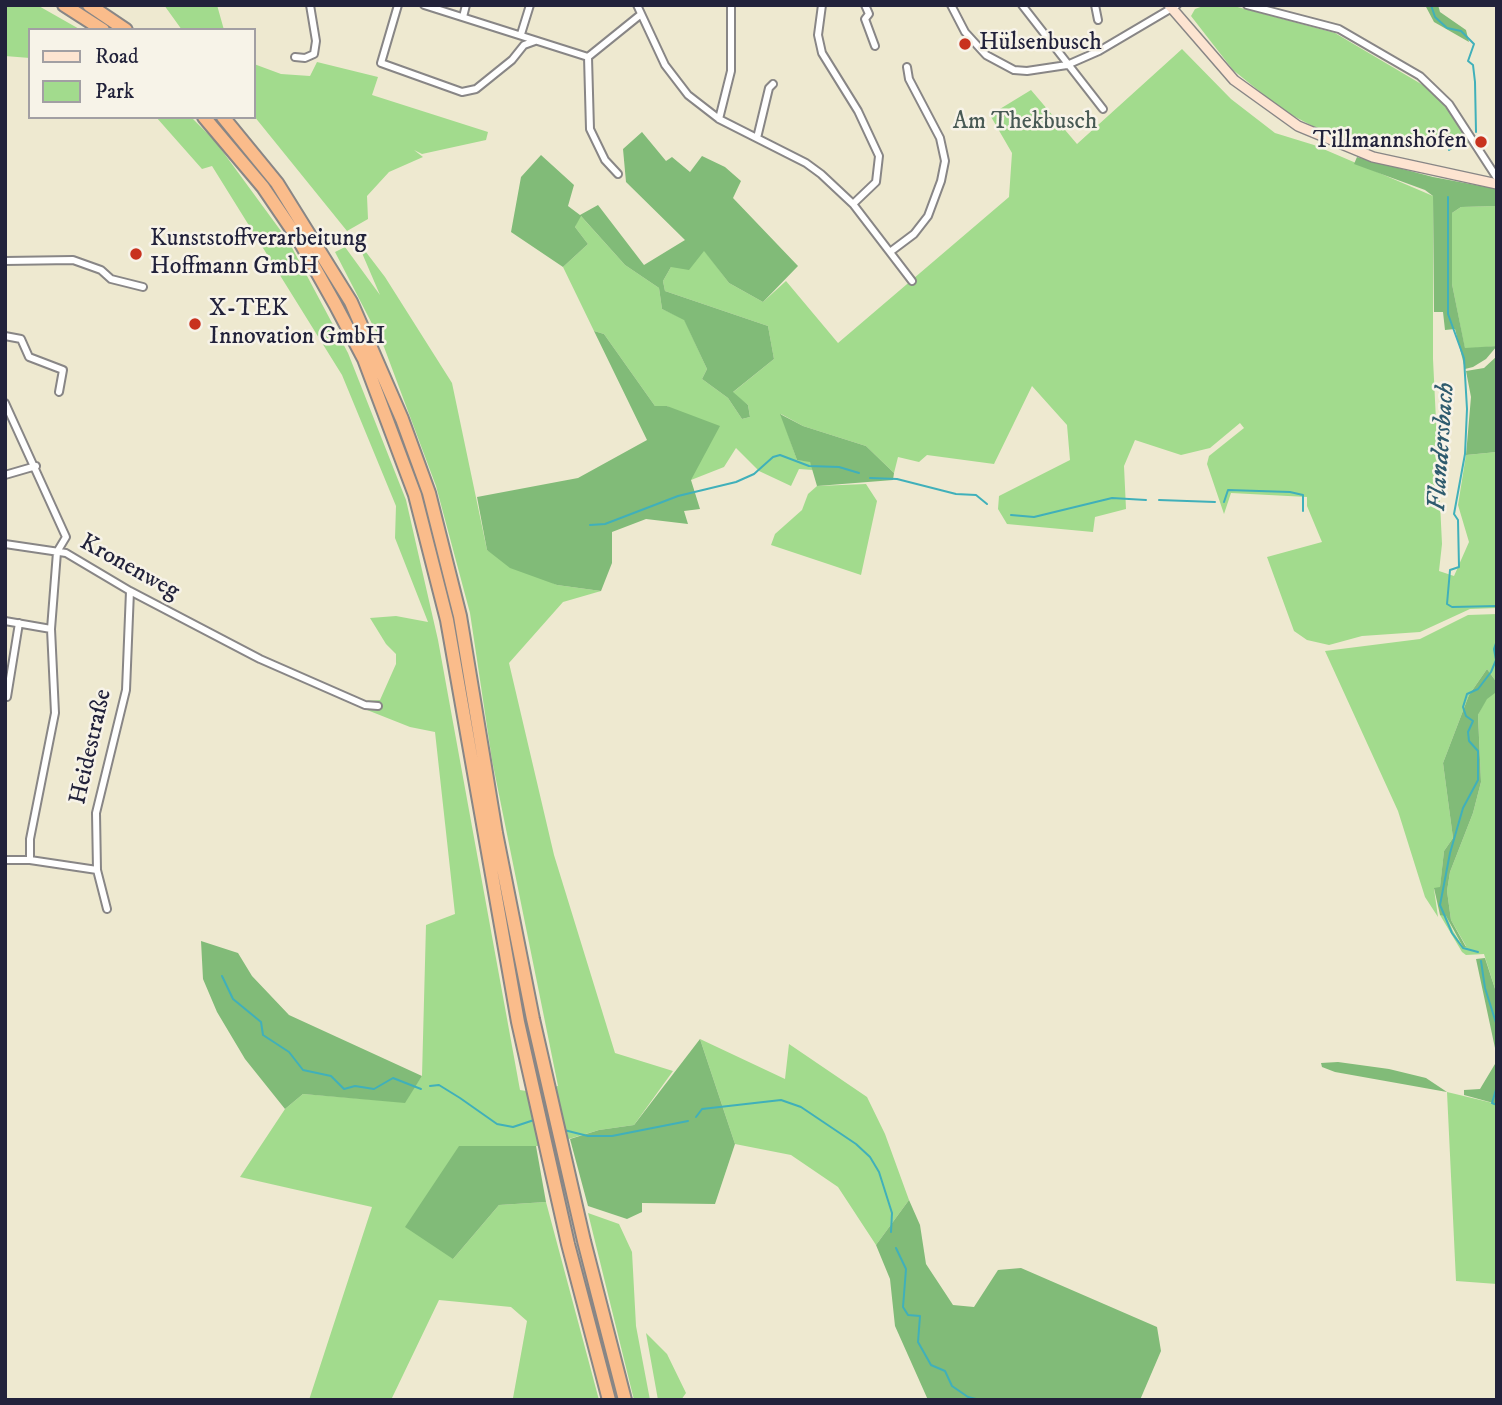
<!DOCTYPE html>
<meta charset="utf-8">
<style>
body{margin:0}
#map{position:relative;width:1502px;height:1405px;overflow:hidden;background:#eee9d0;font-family:"IM FELL DW Pica",serif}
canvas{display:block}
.frame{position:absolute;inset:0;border:7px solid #22223b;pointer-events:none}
.legend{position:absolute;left:28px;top:28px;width:228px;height:91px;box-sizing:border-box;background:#f7f3e8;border:2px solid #a29fa3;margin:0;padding:9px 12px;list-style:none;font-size:21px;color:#22223b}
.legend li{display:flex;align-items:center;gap:14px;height:35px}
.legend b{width:35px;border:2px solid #a29fa3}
</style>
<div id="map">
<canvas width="1502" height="1405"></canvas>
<div class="frame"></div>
<ul class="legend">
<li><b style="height:9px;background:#fde4d1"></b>Road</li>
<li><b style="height:19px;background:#a2db8d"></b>Park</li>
</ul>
</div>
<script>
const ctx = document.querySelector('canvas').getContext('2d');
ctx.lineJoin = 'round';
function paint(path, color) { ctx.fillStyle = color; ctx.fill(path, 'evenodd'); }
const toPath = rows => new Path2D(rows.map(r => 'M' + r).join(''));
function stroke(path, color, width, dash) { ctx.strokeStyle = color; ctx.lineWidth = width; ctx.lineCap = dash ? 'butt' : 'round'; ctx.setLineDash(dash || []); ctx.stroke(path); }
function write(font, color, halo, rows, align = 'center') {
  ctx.font = font + ' "IM FELL DW Pica",serif'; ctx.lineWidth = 5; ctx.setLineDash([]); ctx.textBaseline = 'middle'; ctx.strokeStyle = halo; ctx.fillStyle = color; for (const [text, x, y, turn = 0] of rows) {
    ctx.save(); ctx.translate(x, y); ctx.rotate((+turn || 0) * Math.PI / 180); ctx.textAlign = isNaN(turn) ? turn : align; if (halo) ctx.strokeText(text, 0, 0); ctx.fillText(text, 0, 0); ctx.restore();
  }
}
const green = toPath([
 [5,5,37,5,81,30,30,30,30,58,5,56],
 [164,5,217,5,224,30,182,30],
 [1206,5,1230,5,1335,33,1433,91,1472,141,1458,148,1436,148,1367,135,1337,139,1284,111,1233,70,1191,16,1195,9],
 [1182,49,1231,99,1275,133,1314,145,1433,196,1433,359,1442,544,1439,571,1454,576,1469,542,1458,505,1466,455,1497,452,1497,608,1470,609,1420,632,1362,636,1329,645,1307,640,1294,631,1267,557,1322,542,1307,506,1307,497,1231,493,1224,514,1207,464,1209,456,1244,428,1240,423,1210,448,1181,455,1135,440,1124,466,1126,509,1095,517,1093,532,1007,524,998,509,999,496,1070,460,1067,425,1032,386,994,464,927,455,919,462,898,457,894,473,866,446,803,426,781,414,797,460,810,461,813,470,799,469,791,486,759,471,736,448,724,467,691,480,668,406,655,406,604,334,594,331,563,267,588,244,575,227,580,215,625,265,659,288,662,309,684,319,707,369,702,379,728,398,742,419,750,417,748,405,732,393,774,359,768,326,665,291,663,281,671,267,704,250,729,283,763,302,786,281,838,343,1009,197,1012,153,990,115,1031,90,1077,144],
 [317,62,378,77,372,95,488,132,486,140,422,154,414,150,423,157,389,172,367,196,368,219,347,231,254,116,254,64,281,74,310,76],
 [156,117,191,117,215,141,289,242,348,353,406,500,438,640,520,1090,526,1091,558,1086,492,760,470,613,436,486,384,347,335,252,345,247,380,295,356,239,385,277,452,383,487,550,557,585,601,591,563,602,509,663,554,855,615,1053,673,1071,634,1125,599,1130,545,1146,459,1146,453,1259,499,1205,546,1202,599,1400,513,1398,527,1321,511,1307,439,1300,391,1400,309,1400,372,1207,240,1177,285,1109,303,1094,404,1102,422,1076,426,925,455,914,435,732,410,727,362,708,364,701,380,700,396,664,396,654,386,644,370,618,396,616,428,622,395,538,396,506,342,375,212,166,202,169],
 [1497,206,1497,346,1465,349,1452,284,1452,213,1461,207],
 [866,484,877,501,861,575,771,545,775,534,802,510,808,494,817,486],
 [1497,614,1497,995,1484,954,1466,955,1462,952,1440,915,1446,915,1453,931,1463,947,1466,946,1451,920,1447,891,1450,872,1473,813,1481,782,1478,715,1495,680,1487,669,1469,695,1443,763,1453,838,1444,851,1440,888,1434,889,1438,917,1425,897,1398,811,1325,651,1420,639,1468,615],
 [700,1039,785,1079,789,1044,867,1097,885,1134,909,1200,876,1245,838,1187,791,1155,735,1144],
 [1447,1092,1497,1104,1497,1284,1456,1281],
 [588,1213,619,1224,632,1252,636,1326,650,1400,634,1400],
 [646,1333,667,1354,686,1393,681,1400,658,1400]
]);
const forest = toPath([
 [1425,5,1438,5,1440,12,1466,30,1469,42,1434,22],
 [642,132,666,161,672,157,690,172,702,156,725,167,741,181,733,198,798,266,763,302,729,283,704,251,689,270,671,267,663,281,665,291,768,326,774,359,733,392,748,405,750,417,742,419,728,398,702,379,707,369,684,320,662,309,659,288,625,265,581,216,575,227,588,244,563,267,511,232,521,177,541,155,574,185,568,206,580,215,598,205,644,265,685,240,626,182,623,149],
 [1357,157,1433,177,1497,189,1497,206,1461,207,1452,213,1452,284,1465,348,1497,346,1486,359,1473,367,1465,369,1455,329,1445,330,1443,312,1434,312,1433,196,1425,190,1354,164],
 [594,331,604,334,655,406,667,406,720,426,691,480,700,509,684,511,688,524,646,519,612,532,612,563,601,591,557,585,510,568,487,550,477,497,578,478,647,440],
 [1497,356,1497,452,1466,455,1471,397,1466,371,1484,368],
 [780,414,803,426,866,446,894,473,893,480,817,486,810,462,797,460],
 [1487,669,1495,680,1495,693,1487,699,1478,715,1481,782,1473,813,1450,872,1447,891,1451,920,1466,947,1463,947,1446,916,1440,915,1434,888,1440,887,1444,851,1453,838,1443,763,1469,695],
 [201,941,238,953,252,976,289,1015,422,1076,405,1103,303,1094,285,1109,245,1059,217,1012,203,979],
 [1485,958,1497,995,1497,1104,1464,1095,1464,1090,1480,1089,1495,1064,1495,1048,1476,959],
 [700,1039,735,1144,715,1204,642,1203,642,1212,627,1219,588,1206,570,1139,599,1130,634,1125],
 [1338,1062,1389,1069,1426,1078,1447,1092,1335,1072,1322,1067,1321,1063],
 [459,1146,536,1146,546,1202,499,1205,453,1259,405,1227],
 [909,1200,920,1225,926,1264,953,1305,974,1307,998,1270,1021,1268,1157,1327,1161,1351,1140,1400,928,1400,895,1326,890,1279,876,1245]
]);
const stream = toPath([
 [1431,5,1435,17,1447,28,1461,31,1474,44,1468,61,1473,65,1475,82,1476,132],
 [1449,150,1466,139],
 [1448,197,1448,314,1464,358,1467,409,1465,454,1454,514,1458,520,1459,567,1450,570,1447,604,1452,607,1497,606],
 [870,478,897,479,956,494,976,495,987,504],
 [1159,500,1215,502],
 [1224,502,1228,490,1290,492,1303,495,1303,511],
 [1011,515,1034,517,1112,498,1146,500],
 [590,525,605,524,678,496,736,482,754,474,773,457,780,455,809,466,839,467,859,473],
 [1478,952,1463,948,1452,933,1440,905,1450,853,1463,808,1478,780,1478,751,1469,741,1468,732,1473,721,1466,716,1463,707,1467,694,1478,689,1491,672,1496,660,1494,649,1497,640],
 [1481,961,1485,988,1497,1026],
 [222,976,233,999,261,1022,263,1035,289,1052,303,1070,331,1076,344,1089,355,1086,374,1089,393,1078,421,1089],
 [430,1086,439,1085,460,1098,497,1124,513,1127,534,1120],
 [1497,1086,1492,1103,1497,1105],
 [696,1117,702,1109,781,1100,801,1107,856,1144,870,1157,879,1172,892,1213,891,1232],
 [564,1130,588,1136,612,1136,688,1121],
 [896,1248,906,1269,903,1307,908,1315,920,1316,918,1342,931,1365,945,1371,952,1386,968,1397,980,1400]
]);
const street = toPath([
 [398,5,381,63,462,92,476,89,512,60,524,45,535,41],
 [424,5,588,57],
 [637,5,665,65,688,95,719,119,806,163,821,174,853,204,912,281],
 [822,5,818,35,822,53,858,111,879,156,876,182,853,204],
 [865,5,869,14,865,19,875,46],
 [951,5,965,32,986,55,1014,70,1027,71,1067,65,1099,51,1177,5],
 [1022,5,1103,109],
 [1095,5,1098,20],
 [1247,5,1339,29,1420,76,1449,104,1497,178],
 [463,17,466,5],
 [521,34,530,5],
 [295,57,305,58,314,54,316,41,310,5],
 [719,119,731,71,731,5],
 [757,138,769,88,773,84],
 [618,174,605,160,590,129,588,57,640,15],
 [890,252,914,234,928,216,941,181,945,161,940,138,909,79,907,67],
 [5,261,73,260,101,270,111,279,143,287],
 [5,336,21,339,29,357,63,370,59,392],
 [5,403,66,537,57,552,51,629,55,713,30,839,30,860,97,870],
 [5,475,36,466],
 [5,544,66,553,130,591,260,659,365,705,378,706],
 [5,621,51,629],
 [7,697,19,623],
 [5,860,30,860],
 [107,909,97,870,96,813,126,690,130,591]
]);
const secondary = toPath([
 [1169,5,1234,80,1298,126,1373,157,1497,184]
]);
const highway = toPath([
 [64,5,103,30],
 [89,5,126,30],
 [204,117,263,187,299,240,335,304,364,359,415,495,447,620,518,1022,568,1244,609,1400],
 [223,117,277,183,351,302,402,419,429,493,460,616,496,833,533,1019,584,1241,625,1400]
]);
const markers = [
 [965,44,7,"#c8321e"],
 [1481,142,7,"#c8321e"],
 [136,254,7,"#c8321e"],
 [195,324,7,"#c8321e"]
];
const poiNames = [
 ["Hülsenbusch",979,44],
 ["Tillmannshöfen",1467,142,"right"],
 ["Kunststoffverarbeitung",150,240],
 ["Hoffmann GmbH",150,268],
 ["X-TEK",209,310],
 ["Innovation GmbH",209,338]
];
const parkNames = [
 ["Am Thekbusch",1025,123]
];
const streetNames = [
 ["Kronenweg",129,568,29],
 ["Heidestraße",92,747,-77]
];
const waterNames = [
 ["Flandersbach",1443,447,-86]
];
paint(green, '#a2db8d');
paint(forest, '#81bb78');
stroke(stream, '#40b0ba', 2);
stroke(street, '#888686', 10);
stroke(secondary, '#888686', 12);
stroke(highway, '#888686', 16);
stroke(street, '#fff', 6);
stroke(secondary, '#fde4d1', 9);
stroke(highway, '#fabc8b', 12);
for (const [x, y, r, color] of markers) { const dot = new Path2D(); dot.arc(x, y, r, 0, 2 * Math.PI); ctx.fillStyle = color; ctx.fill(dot); stroke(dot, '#f7f3e8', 2.5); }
write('24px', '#22223b', '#f7f3e8', poiNames, 'left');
write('24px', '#485a54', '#f7f3e8', parkNames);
write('24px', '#22223b', '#f7f3e8', streetNames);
write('italic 26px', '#2e5b6e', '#f7f3e8', waterNames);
</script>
